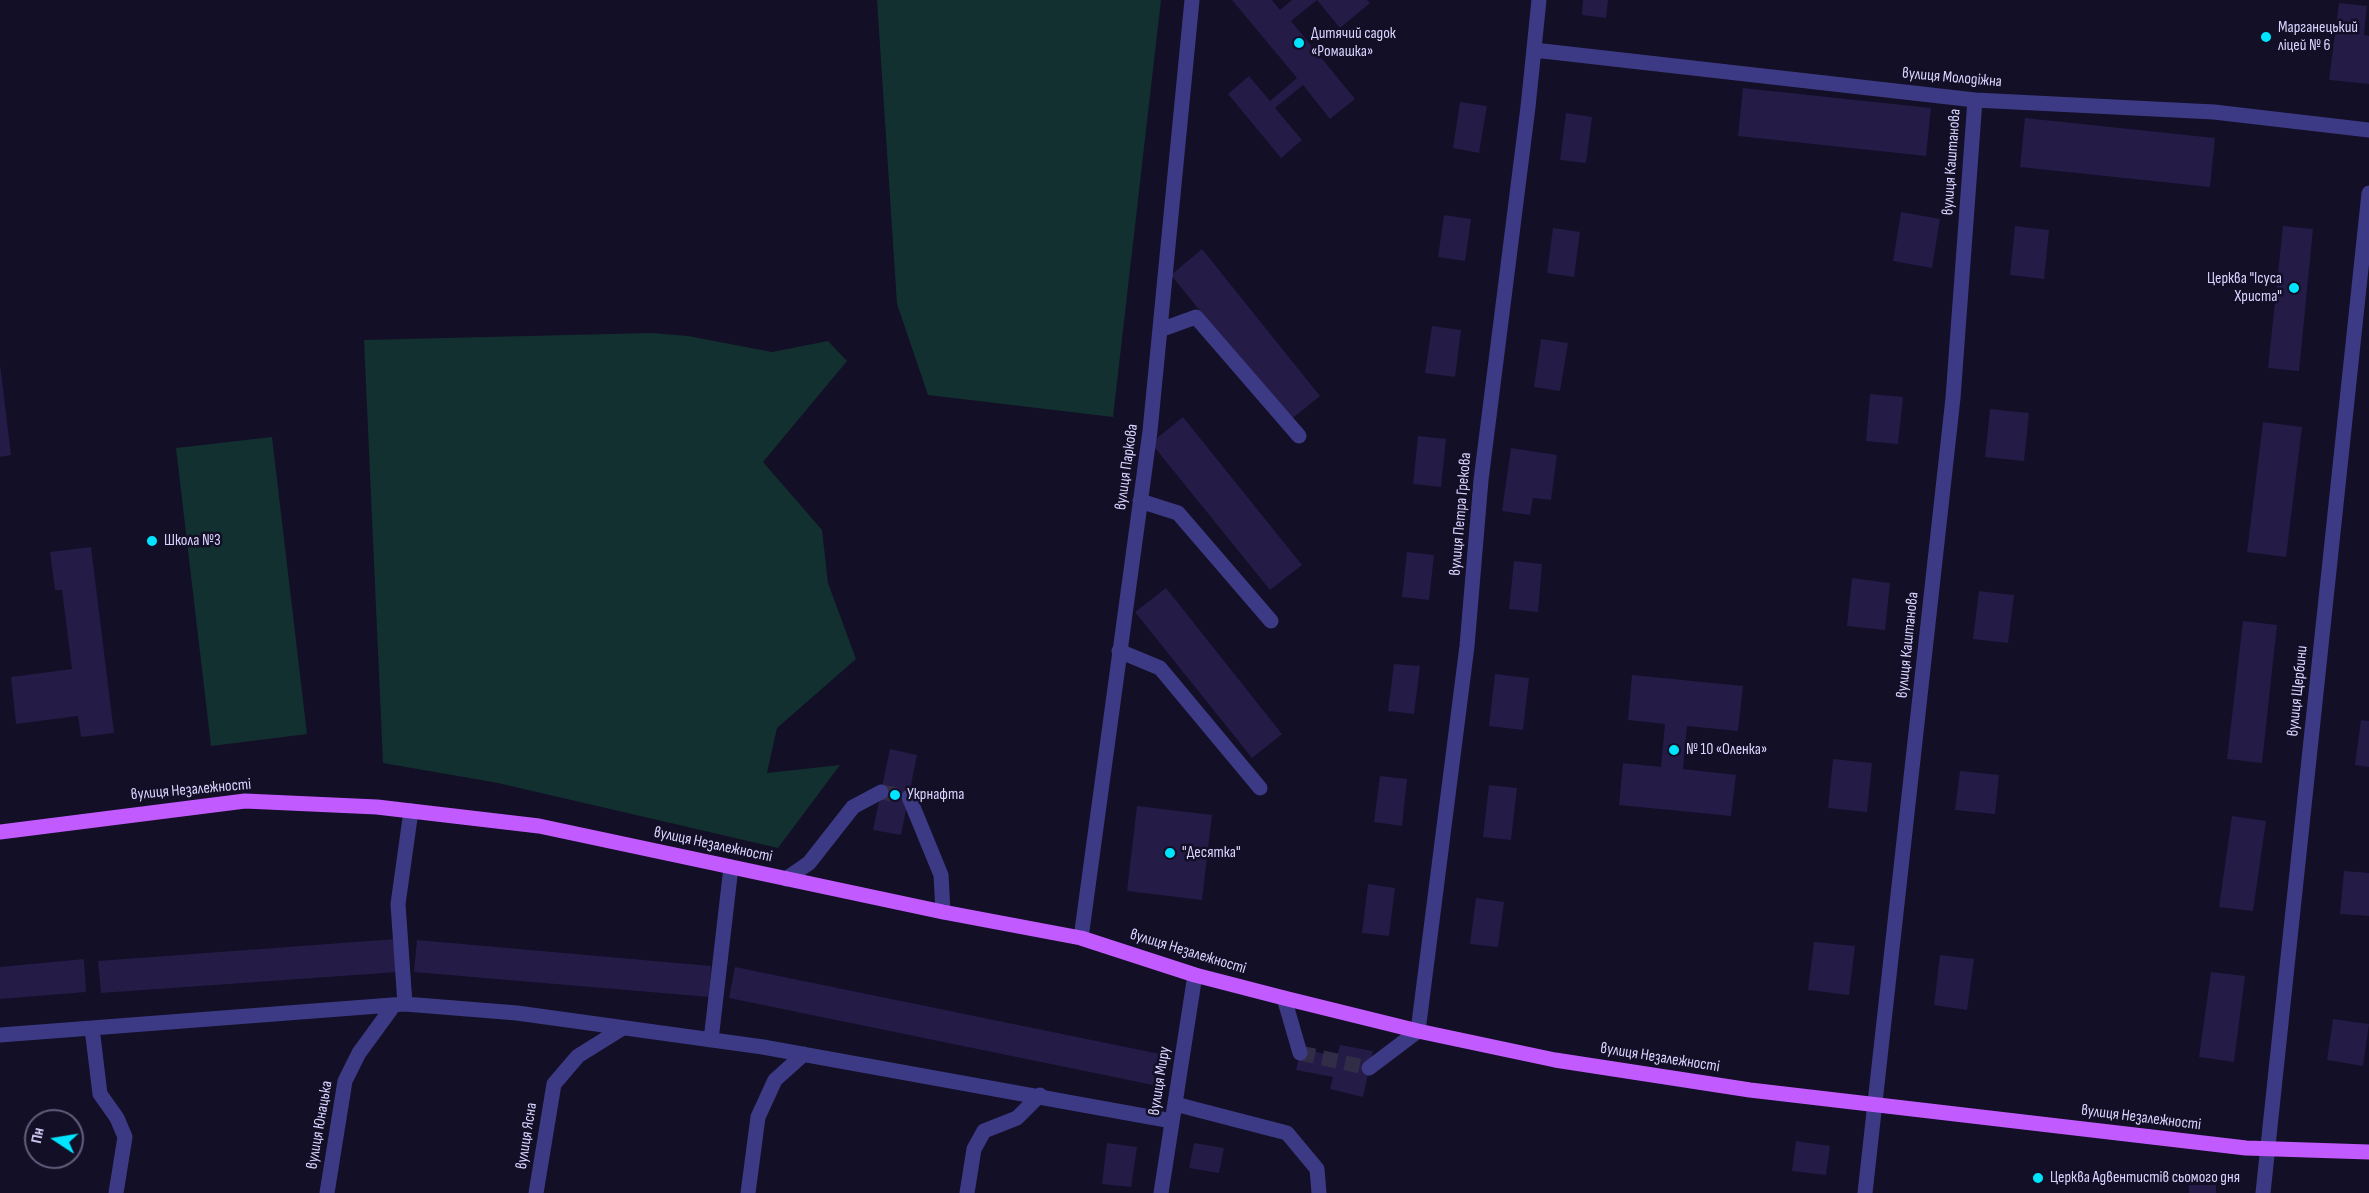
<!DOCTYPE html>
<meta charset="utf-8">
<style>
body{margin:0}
#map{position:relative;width:2369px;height:1193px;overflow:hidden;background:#130f26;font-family:"Sofia Sans Condensed",sans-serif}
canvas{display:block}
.north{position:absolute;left:24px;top:1109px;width:60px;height:60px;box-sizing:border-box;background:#130f26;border:2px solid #625e7d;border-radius:50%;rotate:282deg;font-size:16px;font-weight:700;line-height:24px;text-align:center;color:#d9d4ff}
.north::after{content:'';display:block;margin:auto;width:21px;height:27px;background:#00e5ff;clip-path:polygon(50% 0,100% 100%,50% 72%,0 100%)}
</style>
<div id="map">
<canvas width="2369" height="1193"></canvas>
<div class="north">Пн</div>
</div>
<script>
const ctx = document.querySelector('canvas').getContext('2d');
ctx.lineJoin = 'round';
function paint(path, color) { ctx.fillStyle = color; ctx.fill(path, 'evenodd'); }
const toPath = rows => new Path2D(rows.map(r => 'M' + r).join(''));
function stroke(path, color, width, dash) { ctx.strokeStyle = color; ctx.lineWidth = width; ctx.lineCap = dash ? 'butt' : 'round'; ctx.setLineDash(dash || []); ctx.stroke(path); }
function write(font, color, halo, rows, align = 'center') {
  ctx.font = font + ' "Sofia Sans Condensed",sans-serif'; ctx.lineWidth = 5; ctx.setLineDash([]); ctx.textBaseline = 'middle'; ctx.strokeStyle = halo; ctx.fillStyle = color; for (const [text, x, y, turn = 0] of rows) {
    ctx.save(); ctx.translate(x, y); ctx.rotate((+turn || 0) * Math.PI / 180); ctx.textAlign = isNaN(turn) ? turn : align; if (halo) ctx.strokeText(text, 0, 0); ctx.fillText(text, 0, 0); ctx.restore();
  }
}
const green = toPath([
 [877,0,1161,0,1113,417,928,395,897,304],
 [651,333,688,336,772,352,828,341,847,361,763,462,822,530,828,583,856,659,777,728,767,773,840,765,778,848,498,783,383,763,364,340],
 [272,437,307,734,211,746,176,448]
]);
const building = toPath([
 [1232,0,1272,0,1280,10,1292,0,1317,0,1291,21,1355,99,1330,119,1303,85,1275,108,1302,140,1281,158,1228,94,1249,76,1270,101,1297,78],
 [1317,0,1367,0,1370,3,1340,28],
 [1583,0,1608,0,1606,18,1582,15],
 [2339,3,2367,6,2364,35,2369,36,2369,84,2329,80],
 [1743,88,1931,108,1926,156,1738,136],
 [1460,102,1487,106,1479,153,1453,148],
 [1566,113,1592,117,1586,163,1560,160],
 [2025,118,2215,138,2210,187,2020,167],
 [1901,212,1940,219,1932,268,1893,261],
 [1444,215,1471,219,1465,261,1438,257],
 [2015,226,2049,230,2044,279,2010,275],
 [2283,226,2313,229,2299,371,2268,368],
 [1553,228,1580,232,1574,277,1547,273],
 [1202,249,1320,396,1289,421,1171,275],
 [1432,326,1461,330,1455,377,1425,373],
 [1541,339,1568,343,1560,391,1534,387],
 [0,364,11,455,0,457],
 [1870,394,1903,397,1898,444,1866,441],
 [1990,409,2029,413,2024,461,1985,457],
 [1183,417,1302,565,1270,590,1151,443],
 [2263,422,2302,427,2286,557,2247,552],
 [1418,436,1446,439,1441,487,1413,484],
 [1511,448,1557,455,1551,500,1533,498,1530,515,1502,511],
 [91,547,114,733,81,737,78,716,16,724,11,677,72,669,62,590,55,590,50,552],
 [1407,552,1434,555,1429,600,1402,597],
 [1514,561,1542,564,1538,612,1509,609],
 [1852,578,1890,583,1885,630,1847,626],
 [1166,588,1282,734,1252,758,1135,612],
 [1979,591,2014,595,2008,643,1973,639],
 [2243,621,2277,625,2262,763,2227,759],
 [1394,664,1420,666,1414,714,1388,711],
 [1495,674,1529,678,1523,730,1489,726],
 [1632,675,1743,686,1738,731,1687,726,1683,769,1736,775,1731,816,1619,805,1623,763,1661,767,1665,724,1628,720],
 [2361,720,2369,721,2369,767,2355,765],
 [890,749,917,755,901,835,873,830],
 [1833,759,1872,763,1867,812,1828,808],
 [1960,771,1999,775,1995,814,1955,810],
 [1380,776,1407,779,1402,826,1374,822],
 [1489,785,1517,788,1511,840,1483,837],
 [1137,806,1212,815,1202,900,1127,891],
 [2232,816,2266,821,2253,911,2219,907],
 [2344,871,2369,873,2369,916,2340,914],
 [1368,884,1395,888,1389,936,1362,933],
 [1476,898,1504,902,1498,947,1470,944],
 [396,939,398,972,101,993,98,961],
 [417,940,711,966,709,997,414,972],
 [1814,942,1855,946,1849,995,1808,990],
 [1940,955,1974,959,1967,1010,1934,1005],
 [84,959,86,992,0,999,0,967],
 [735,967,1160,1054,1153,1085,729,998],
 [2211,972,2245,976,2234,1062,2199,1057],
 [2333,1019,2369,1024,2363,1066,2327,1060],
 [1340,1045,1373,1051,1363,1097,1330,1089,1333,1077,1296,1070,1301,1049,1337,1056],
 [1796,1141,1830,1146,1826,1175,1792,1171],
 [1107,1143,1137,1147,1131,1187,1102,1184],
 [1194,1143,1224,1148,1219,1173,1189,1168],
 [2189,1185,2216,1185,2216,1193,2189,1193]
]);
const minorTunnel = toPath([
 [881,792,909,797],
 [1300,1053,1369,1068]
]);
const minor = toPath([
 [1534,50,1975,100,2214,112,2369,130],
 [1160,330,1196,317,1299,436],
 [1140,501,1178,513,1271,621],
 [1119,651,1160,668,1260,788],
 [909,797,941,875,943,912],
 [786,879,809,863,853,807,881,792],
 [1081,938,1150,431,1192,0],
 [1284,998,1300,1053],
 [405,1004,398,904,411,811],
 [92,1028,100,1094,117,1118,125,1137,116,1193],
 [0,1035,405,1004,517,1013,763,1047,1172,1121],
 [711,1040,731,867],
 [1369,1068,1418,1031,1467,646,1481,480,1528,107,1539,0],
 [1175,1104,1287,1133,1317,1169,1319,1193],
 [327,1193,345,1081,359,1053,394,1005],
 [536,1193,554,1084,578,1056,623,1028],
 [748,1193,758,1117,775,1080,804,1054],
 [967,1193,974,1149,984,1131,1017,1118,1040,1095],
 [1161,1193,1195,975],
 [1865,1193,1953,398,1975,100],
 [2263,1193,2369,193]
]);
const major = toPath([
 [0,832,245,801,377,807,539,826,943,912,1081,938,1195,975,1284,998,1418,1031,1555,1060,1750,1090,2246,1148,2369,1152]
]);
const markers = [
 [2266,37,6,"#00e5ff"],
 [1299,43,6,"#00e5ff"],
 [2294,288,6,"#00e5ff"],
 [152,541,6,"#00e5ff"],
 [1674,750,6,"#00e5ff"],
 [895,795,6,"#00e5ff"],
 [1170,853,6,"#00e5ff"],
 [2038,1178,6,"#00e5ff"]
];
const poiNames = [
 ["Марганецький",2278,28],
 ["ліцей № 6",2278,46],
 ["Дитячий садок",1311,34],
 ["«Ромашка»",1311,52],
 ["Церква \"Ісуса",2282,279,"right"],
 ["Христа\"",2282,297,"right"],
 ["Школа №3",164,541],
 ["№ 10 «Оленка»",1686,750],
 ["Укрнафта",907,795],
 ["\"Десятка\"",1182,853],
 ["Церква Адвентистів сьомого дня",2050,1178]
];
const streetNames = [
 ["вулиця Молодіжна",1952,78,5],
 ["вулиця Каштанова",1952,162,-86],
 ["вулиця Паркова",1127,467,-82],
 ["вулиця Петра Грекова",1461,514,-85],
 ["вулиця Каштанова",1908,645,-84],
 ["вулиця Щербини",2298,691,-84],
 ["вулиця Незалежності",191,790,-5],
 ["вулиця Незалежності",713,845,12],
 ["вулиця Незалежності",1188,952,17],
 ["вулиця Незалежності",1660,1058,9],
 ["вулиця Миру",1160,1081,-81],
 ["вулиця Незалежності",2141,1118,7],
 ["вулиця Юнацька",320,1125,-80],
 ["вулиця Ясна",527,1136,-81]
];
paint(green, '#12302f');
paint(building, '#241b47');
stroke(minorTunnel, '#312d47', 15, [15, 8]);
stroke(minor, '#3d3a85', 15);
stroke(major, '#c25bff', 15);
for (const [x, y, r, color] of markers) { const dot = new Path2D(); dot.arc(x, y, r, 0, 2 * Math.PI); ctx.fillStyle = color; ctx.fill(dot); stroke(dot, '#130f26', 2); }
write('16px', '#d9d4ff', '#130f26', poiNames, 'left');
write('16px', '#d9d4ff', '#130f26', streetNames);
</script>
